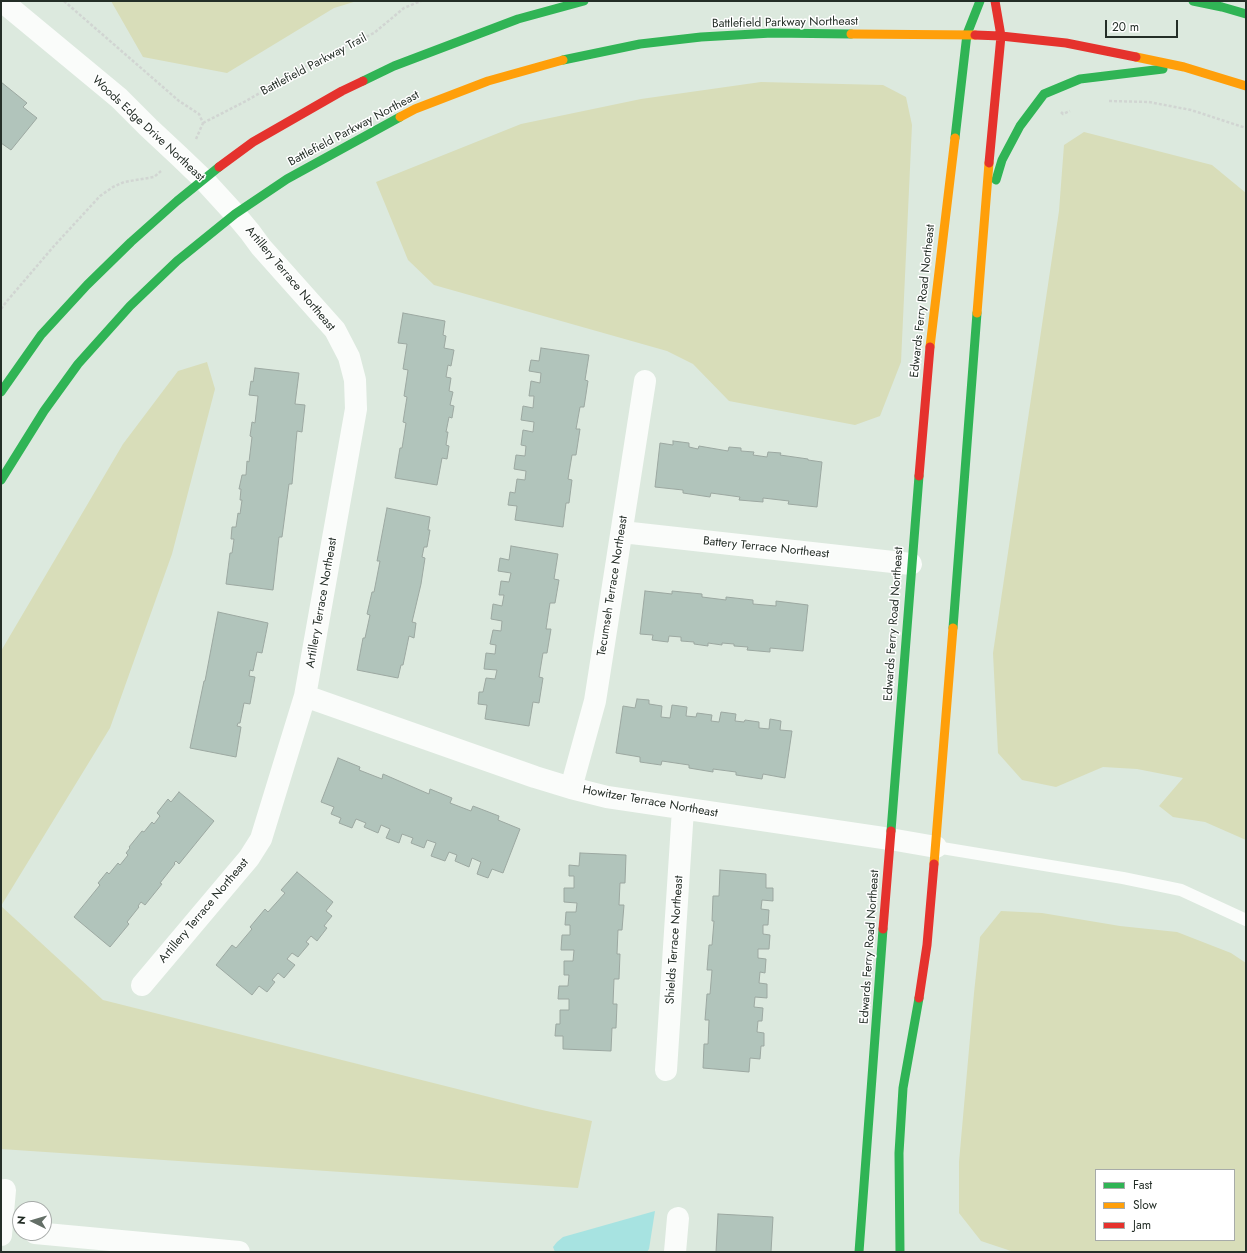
<!DOCTYPE html>
<style>
body{margin:0}
#map{position:relative;width:1247px;height:1253px;overflow:hidden;background:#dce9de;font-family:Jost,sans-serif}
canvas{display:block}
.frame{position:absolute;inset:0;border:2px solid #242e27;pointer-events:none}
.legend{position:absolute;left:1095px;top:1169px;width:140px;height:72px;box-sizing:border-box;background:#fff;border:1px solid #a7aba9;margin:0;padding:5px 7px;list-style:none;font-size:12px;color:#242e27}
.legend li{display:flex;align-items:center;gap:8px;height:20px}
.legend b{width:20px;border:1px solid #a7aba9}
.north{position:absolute;left:12px;top:1201px;width:40px;height:40px;box-sizing:border-box;background:#fff;border:1px solid #a7aba9;border-radius:50%;rotate:275deg;font-size:11px;font-weight:700;line-height:16px;text-align:center;color:#242e27}
.north::after{content:'';display:block;margin:auto;width:14px;height:18px;background:#646f67;clip-path:polygon(50% 0,100% 100%,50% 72%,0 100%)}
.scale{position:absolute;left:1105px;top:20px;width:73px;height:18px;box-sizing:border-box;border:2px solid #242e27;border-top:0;padding-left:5px;font-size:12px;line-height:14px;white-space:nowrap;color:#242e27;-webkit-text-stroke:3px #fff;paint-order:stroke}
</style>
<div id="map">
<canvas width="1247" height="1253"></canvas>
<div class="frame"></div>
<ul class="legend">
<li><b style="height:5px;background:#30b455"></b>Fast</li>
<li><b style="height:5px;background:#ff9f0a"></b>Slow</li>
<li><b style="height:5px;background:#e5322d"></b>Jam</li>
</ul>
<div class="north">N</div>
<div class="scale">20 m</div>
</div>
<script>
const ctx = document.querySelector('canvas').getContext('2d');
ctx.lineJoin = 'round';
function paint(path, color) { ctx.fillStyle = color; ctx.fill(path, 'evenodd'); }
const toPath = rows => new Path2D(rows.map(r => 'M' + r).join(''));
function stroke(path, color, width, dash) { ctx.strokeStyle = color; ctx.lineWidth = width; ctx.lineCap = dash ? 'butt' : 'round'; ctx.setLineDash(dash || []); ctx.stroke(path); }
function write(font, color, halo, rows, align = 'center') {
  ctx.font = font + ' Jost,sans-serif'; ctx.lineWidth = 3; ctx.setLineDash([]); ctx.textBaseline = 'middle'; ctx.strokeStyle = halo; ctx.fillStyle = color; for (const [text, x, y, turn = 0] of rows) {
    ctx.save(); ctx.translate(x, y); ctx.rotate((+turn || 0) * Math.PI / 180); ctx.textAlign = isNaN(turn) ? turn : align; if (halo) ctx.strokeText(text, 0, 0); ctx.fillText(text, 0, 0); ctx.restore();
  }
}
const green = toPath([
 [111,1,357,1,334,8,227,73,143,57],
 [761,82,883,85,906,97,912,125,901,362,880,416,855,425,729,401,693,364,667,351,434,285,408,260,376,182,521,124,641,99],
 [1084,132,1212,165,1246,193,1246,840,1205,822,1173,817,1159,806,1183,778,1137,769,1103,767,1056,787,1022,780,998,753,993,653,1059,211,1064,145],
 [207,362,215,389,172,554,110,728,1,906,1,651,123,444,178,371],
 [1,906,103,1000,533,1108,592,1121,578,1188,1,1149],
 [1001,911,1042,913,1120,926,1177,932,1231,953,1246,963,1246,1252,1014,1252,981,1241,959,1213,959,1162,974,993,980,937],
 [1096,1170,1234,1170,1234,1240,1096,1240]
]);
const water = toPath([
 [655,1211,649,1249,647,1252,555,1252,553,1247,557,1242,563,1237]
]);
const building = toPath([
 [1,82,27,103,23,107,37,118,11,150,1,143,1,82],
 [403,313,445,321,443,335,446,336,444,348,454,350,451,366,448,365,446,377,451,378,449,391,453,392,450,405,454,406,452,418,449,417,446,432,448,432,446,445,449,446,447,459,442,458,437,485,395,478,400,448,402,448,406,423,403,422,407,397,404,396,408,370,403,369,407,344,398,343,403,313],
 [541,348,589,355,585,380,588,381,584,407,580,407,576,429,580,429,576,455,572,455,568,479,572,480,569,503,566,503,563,527,515,520,517,506,508,505,510,492,515,493,517,479,525,480,526,471,514,469,516,455,525,456,526,446,521,445,523,430,533,432,534,422,521,420,523,406,533,408,534,396,529,396,531,381,540,383,541,373,529,371,531,360,539,361,541,348],
 [255,368,299,373,295,404,305,405,302,432,297,431,292,484,289,484,282,537,279,537,273,590,226,584,230,553,232,553,234,539,231,539,232,527,236,527,238,513,240,514,242,500,240,500,241,489,239,489,242,475,246,475,247,461,249,462,252,437,250,436,252,422,255,423,258,396,249,395,251,381,253,382,255,368],
 [673,441,689,443,689,447,698,449,699,446,728,451,729,447,741,448,741,451,754,452,753,455,767,457,768,452,781,453,780,455,808,459,808,460,822,462,817,507,788,504,789,501,763,498,763,502,739,500,740,497,711,493,710,497,683,493,683,490,655,487,660,443,673,445,673,441],
 [387,508,430,517,428,530,430,530,427,547,424,547,422,557,425,558,421,584,412,622,416,623,414,638,409,636,403,665,401,665,398,678,357,670,363,638,365,638,370,615,367,614,372,592,374,592,380,561,377,561,387,508],
 [511,546,558,554,554,579,559,580,555,603,550,603,546,629,551,629,547,653,543,653,539,677,543,678,539,703,533,702,529,726,485,719,487,705,478,704,479,692,483,692,486,678,495,679,497,670,484,669,486,653,495,654,496,645,490,644,493,630,501,631,502,621,491,619,493,604,502,606,504,595,499,595,501,581,509,582,511,573,498,571,500,558,509,560,511,546],
 [645,591,672,594,672,591,702,594,702,597,726,600,726,597,753,600,753,604,776,606,776,601,808,605,803,651,770,648,770,652,747,650,748,647,734,646,734,644,722,643,722,645,708,643,708,646,694,644,694,642,681,641,681,637,669,636,668,642,652,640,653,635,640,634,645,591],
 [218,612,268,623,262,653,257,652,253,671,250,670,249,676,255,677,250,704,244,703,240,723,238,723,237,726,241,727,236,757,190,748,204,681,205,681,218,612],
 [637,699,649,700,649,704,662,706,661,717,670,718,672,705,687,707,686,716,696,717,697,713,712,715,711,721,719,722,721,712,736,714,735,721,744,722,745,720,759,722,759,728,769,729,770,719,781,721,780,730,792,731,785,778,763,774,762,779,736,775,736,772,713,769,713,772,689,768,689,765,662,761,661,765,640,762,640,757,616,753,623,706,635,708,637,699],
 [338,758,360,767,359,770,382,779,383,774,429,794,430,789,452,798,450,803,471,811,473,806,499,816,498,820,520,829,503,873,492,869,488,878,477,874,481,862,472,858,469,867,455,861,457,855,449,852,445,861,431,856,436,843,427,840,424,848,411,843,413,838,402,834,399,843,386,838,390,829,381,825,378,833,364,827,366,823,356,819,352,828,339,823,341,818,331,814,334,807,321,802,338,758],
 [179,792,214,821,179,864,176,861,174,863,175,864,160,883,162,884,145,905,141,902,138,906,139,907,127,922,129,924,110,947,74,917,100,885,98,883,107,872,109,874,118,863,120,865,128,855,126,853,130,848,129,847,142,831,144,832,152,822,154,824,160,816,157,813,168,799,171,802,179,792],
 [580,853,626,855,625,883,620,883,619,905,624,905,622,930,618,930,617,954,620,954,619,979,614,979,613,1004,617,1004,616,1028,612,1028,611,1051,563,1049,563,1036,555,1036,556,1024,560,1024,560,1010,569,1010,569,999,558,999,559,986,568,986,569,975,564,975,564,961,573,961,574,950,561,950,562,935,570,935,570,925,565,925,566,912,576,912,577,903,564,902,564,888,574,888,574,876,569,876,569,865,579,866,580,853],
 [720,870,766,874,766,888,773,888,773,901,762,900,761,909,769,910,768,925,763,925,763,934,770,935,769,949,758,949,758,958,766,959,765,973,760,972,759,983,767,984,767,998,755,997,754,1007,763,1008,762,1021,758,1021,757,1032,764,1033,764,1046,761,1046,760,1059,750,1058,749,1072,703,1068,704,1044,708,1044,709,1020,705,1020,707,994,710,994,712,970,707,970,709,945,712,945,714,921,712,921,713,896,719,896,720,870],
 [297,872,333,902,326,911,332,916,324,926,327,928,317,941,311,936,306,942,309,944,298,957,292,953,287,959,295,965,284,978,278,973,272,980,275,982,267,992,259,986,252,995,216,965,232,945,236,948,252,929,250,927,265,909,268,912,285,893,281,890,297,872],
 [718,1214,773,1217,771,1252,716,1252,718,1214]
]);
const path = toPath([
 [64,1,179,101,199,114,203,123],
 [1109,101,1149,102,1191,110,1246,128],
 [1061,112,1063,114,1070,111],
 [203,123,246,101,319,59,374,33,404,8,421,1],
 [196,139,203,123],
 [1,309,7,301,54,246,100,196,113,187,124,182,154,177,161,171]
]);
const lane = toPath([
 [936,847,1123,878,1181,890,1246,920]
]);
const street = toPath([
 [2,1,119,98,149,128,179,156,203,179,235,214,250,232,261,247,335,330,349,357,355,380,356,409,305,696,261,839,249,858,142,985],
 [622,532,911,564],
 [305,696,535,777,571,788,607,797,890,839,936,847],
 [571,788,595,701,645,381],
 [666,1070,683,809],
 [35,1233,239,1252],
 [1,1235,5,1190],
 [675,1252,678,1218]
]);
const fast = toPath([
 [1193,1,1222,7,1246,14],
 [563,60,640,44,701,37,772,33,851,34],
 [363,81,394,66,518,19,584,1],
 [955,138,967,34,980,1],
 [996,180,1002,160,1020,126,1044,94,1080,79,1163,69],
 [1,392,41,335,87,285,131,242,177,201,219,167],
 [1,480,44,411,78,364,130,306,177,261,235,214,287,179,400,117],
 [953,628,977,313],
 [891,831,919,476],
 [859,1252,883,929],
 [900,1252,899,1153,903,1088,919,998]
]);
const slow = toPath([
 [851,34,975,35],
 [1136,57,1184,67,1246,86],
 [400,117,415,109,488,81,563,60],
 [977,313,989,163],
 [930,347,955,138],
 [934,864,953,628]
]);
const jam = toPath([
 [975,35,1001,36,1066,43,1136,57],
 [989,163,1001,36,995,1],
 [219,167,253,142,342,91,363,81],
 [919,476,930,347],
 [883,929,891,831],
 [919,998,927,945,934,864]
]);
const streetNames = [
 ["Battlefield Parkway Northeast",785,23,-1],
 ["Battlefield Parkway Trail",314,65,-28],
 ["Woods Edge Drive Northeast",148,129,43],
 ["Battlefield Parkway Northeast",354,129,-28],
 ["Artillery Terrace Northeast",290,279,50],
 ["Edwards Ferry Road Northeast",923,301,-84],
 ["Battery Terrace Northeast",766,548,6],
 ["Tecumseh Terrace Northeast",613,586,-81],
 ["Artillery Terrace Northeast",322,603,-80],
 ["Edwards Ferry Road Northeast",894,624,-86],
 ["Howitzer Terrace Northeast",650,802,10],
 ["Artillery Terrace Northeast",204,911,-50],
 ["Shields Terrace Northeast",675,940,-86],
 ["Edwards Ferry Road Northeast",870,947,-86]
];
paint(green, '#d8ddb9');
paint(water, '#a7e3e1');
paint(building, '#b1c4bb');
stroke(building, '#9ca8a1', 1);
stroke(path, '#d1d5d2', 2.5, [3, 2]);
stroke(lane, '#fafcfa', 12);
stroke(street, '#fafcfa', 22);
stroke(fast, '#30b455', 9);
stroke(slow, '#ff9f0a', 9);
stroke(jam, '#e5322d', 9);
write('12px', '#242e27', '#fff', streetNames);
</script>
